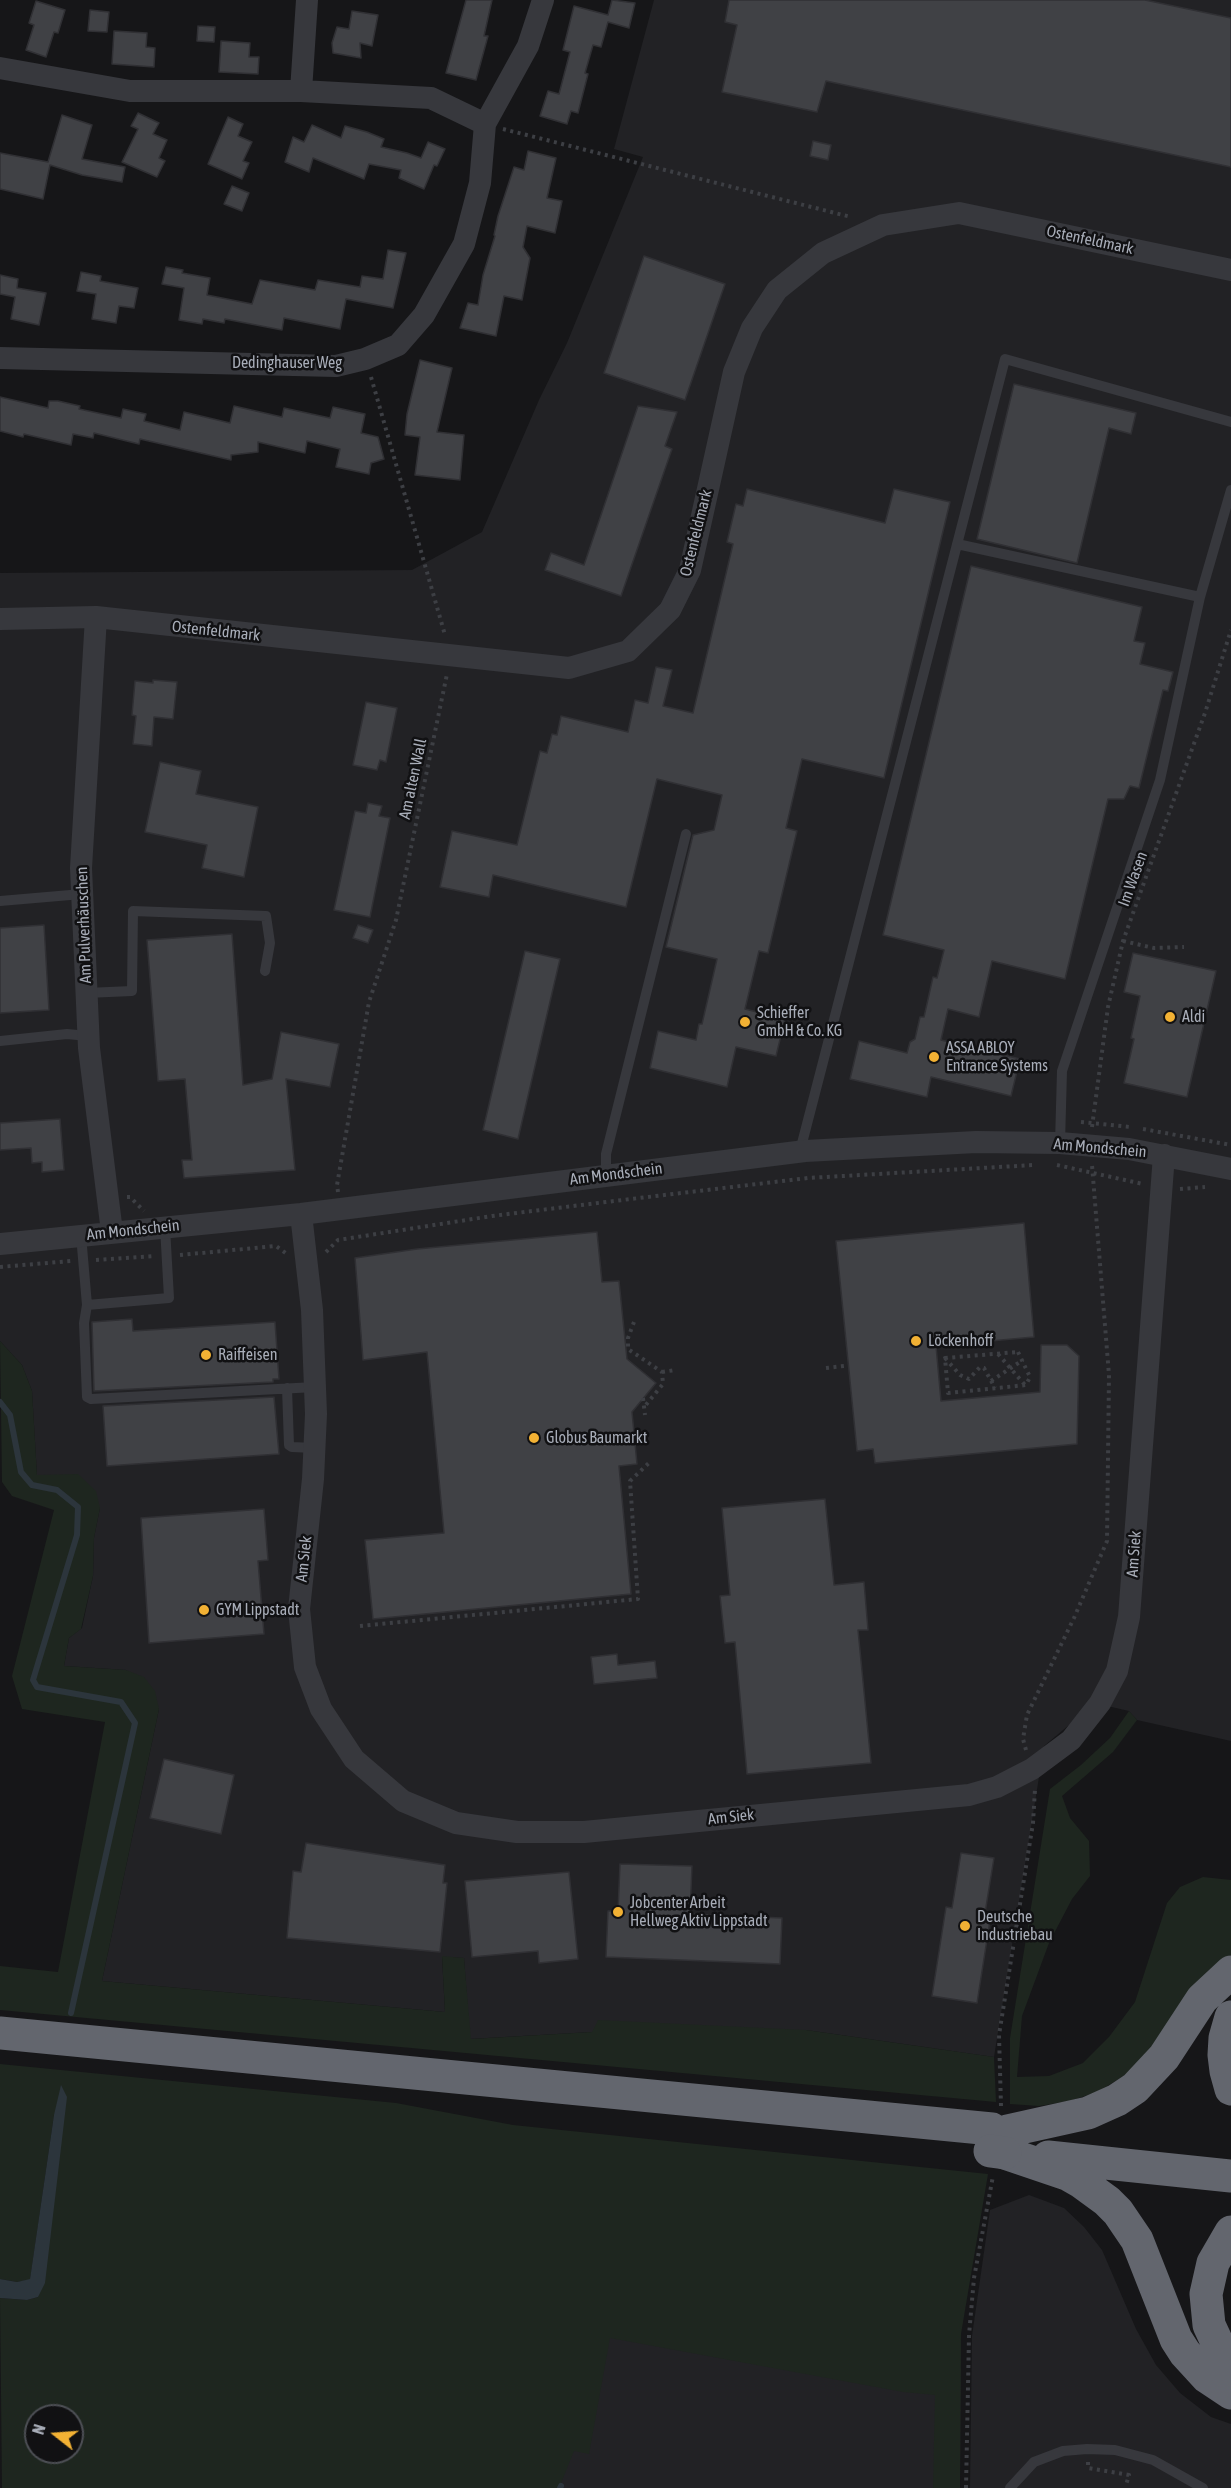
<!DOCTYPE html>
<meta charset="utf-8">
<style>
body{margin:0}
#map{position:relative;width:1231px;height:2488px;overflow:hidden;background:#161618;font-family:"Asap Condensed",sans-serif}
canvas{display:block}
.north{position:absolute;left:24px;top:2404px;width:60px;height:60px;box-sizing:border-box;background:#111113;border:2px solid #4d4f55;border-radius:50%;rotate:287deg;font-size:16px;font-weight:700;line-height:24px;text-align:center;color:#a8adb8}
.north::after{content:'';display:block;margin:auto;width:21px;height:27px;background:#f2b134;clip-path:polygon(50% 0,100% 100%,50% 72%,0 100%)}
</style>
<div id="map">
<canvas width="1231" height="2488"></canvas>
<div class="north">N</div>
</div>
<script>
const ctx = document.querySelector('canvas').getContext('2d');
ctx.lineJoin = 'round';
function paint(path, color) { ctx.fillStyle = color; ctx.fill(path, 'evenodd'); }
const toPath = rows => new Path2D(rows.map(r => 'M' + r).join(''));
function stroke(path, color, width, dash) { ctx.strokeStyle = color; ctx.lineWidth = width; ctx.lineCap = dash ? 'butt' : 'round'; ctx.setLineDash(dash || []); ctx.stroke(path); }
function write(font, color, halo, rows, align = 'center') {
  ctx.font = font + ' "Asap Condensed",sans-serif'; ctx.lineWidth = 5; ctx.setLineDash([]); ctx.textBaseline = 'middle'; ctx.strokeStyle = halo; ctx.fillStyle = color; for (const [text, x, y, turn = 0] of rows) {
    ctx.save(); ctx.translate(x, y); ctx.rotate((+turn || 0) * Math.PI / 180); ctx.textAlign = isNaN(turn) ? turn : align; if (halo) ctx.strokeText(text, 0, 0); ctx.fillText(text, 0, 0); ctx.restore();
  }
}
const built = toPath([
 [654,0,1231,0,1231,1741,1137,1720,1129,1711,1090,1702,1069,1725,1044,1746,994,2057,806,2030,592,2032,470,2039,464,1958,442,1957,445,2012,102,1981,159,1709,126,1670,64,1666,69,1638,82,1628,93,1576,94,1538,100,1508,37,1476,32,1391,22,1365,0,1341,0,573,412,570,482,532,539,400,567,343,643,157,614,149],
 [582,2190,939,2288,961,2341,960,2488,511,2488],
 [1029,2195,1064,2208,1084,2227,1102,2250,1136,2329,1156,2365,1180,2393,1211,2417,1231,2424,1231,2488,970,2488,972,2336,990,2210]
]);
const green = toPath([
 [0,1341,22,1365,32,1391,37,1475,78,1474,96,1491,100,1508,94,1538,93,1576,81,1629,69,1638,64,1666,126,1670,144,1677,155,1691,159,1709,102,1981,445,2012,442,1956,464,1958,471,2039,592,2032,598,2020,806,2030,994,2057,996,2102,0,2010,0,1966,58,1972,105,1722,22,1709,12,1676,54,1510,12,1496,2,1482],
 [1129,1711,1137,1720,1113,1752,1062,1796,1070,1818,1089,1841,1090,1876,1072,1899,1049,1943,1022,2016,1017,2077,1049,2076,1083,2063,1109,2037,1135,2002,1167,1903,1180,1887,1203,1877,1231,1880,1231,1955,1208,1971,1187,1995,1149,2052,1129,2073,1097,2092,1070,2101,1039,2106,1010,2104,1010,2038,1050,1789,1081,1765,1110,1738],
 [0,2064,396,2103,513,2125,988,2174,961,2334,960,2488,933,2488,935,2395,903,2392,610,2338,589,2454,574,2451,559,2488,2,2488,0,2298,27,2300,38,2297,54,2115,30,2280,17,2282,0,2279],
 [36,2416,72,2416,72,2452,36,2452]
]);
const water = toPath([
 [61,2085,67,2097,45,2283,38,2297,27,2300,0,2298,0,2279,17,2282,30,2279,54,2115]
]);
const stream = toPath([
 [0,1402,10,1415,21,1472,32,1485,57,1490,78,1507,77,1535,33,1680,37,1687,121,1702,135,1723,71,2013],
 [560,2488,561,2486]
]);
const building = toPath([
 [466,0,492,0,484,36,488,36,476,80,446,73,466,0],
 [612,0,635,3,629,28,608,22,601,47,593,45,585,73,588,74,578,113,571,111,567,124,540,116,548,91,559,94,570,52,563,50,574,6,608,15,612,0],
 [729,0,1145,0,1231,18,1231,167,826,81,817,112,722,92,737,25,725,22,729,0],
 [36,1,65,10,58,33,54,32,46,57,26,50,34,25,29,23,36,1],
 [90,10,109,12,107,32,88,31,90,10],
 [352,11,378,15,372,46,360,43,361,58,333,53,332,43,337,27,349,29,352,11],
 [198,26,215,27,214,42,197,41,198,26],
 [114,31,147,33,146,47,155,48,154,67,112,64,114,31],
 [221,41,250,43,249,57,259,57,258,74,219,72,221,41],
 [138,113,159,123,153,134,167,140,159,158,165,161,157,177,122,162,138,129,131,126,138,113],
 [62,115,92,125,82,159,125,167,122,182,82,175,50,165,43,199,0,189,0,153,48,162,62,115],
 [228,117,243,124,238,136,252,142,243,161,249,163,242,179,208,164,228,117],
 [312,125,341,138,345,126,367,132,384,139,381,147,407,153,421,158,428,142,445,149,437,166,434,165,424,189,399,178,401,170,369,164,364,179,313,158,309,172,285,162,293,137,304,142,312,125],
 [813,141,831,145,828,160,810,156,813,141],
 [528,151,556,158,547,198,562,201,555,233,527,226,523,247,530,258,522,300,504,296,496,336,460,328,468,303,478,305,483,275,495,236,494,235,498,216,514,167,524,170,528,151],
 [232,186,249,193,242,211,224,204,232,186],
 [388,250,406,253,393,308,346,299,340,329,284,318,282,330,225,319,224,323,203,319,202,324,179,320,184,288,162,284,166,267,183,270,182,273,210,278,207,295,252,304,260,280,315,290,318,280,360,287,362,276,383,279,388,250],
 [644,256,725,284,685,400,604,373,644,256],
 [81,272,101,276,100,281,138,288,134,308,119,306,116,323,92,319,96,294,77,291,81,272],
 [0,275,18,279,17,288,46,293,39,325,11,319,15,297,0,294,0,275],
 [420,360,452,368,437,432,464,435,460,480,415,475,420,437,405,435,407,414,420,360],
 [1014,384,1136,413,1131,434,1109,428,1077,563,977,539,1014,384],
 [0,397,48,408,49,401,58,401,80,406,79,409,121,418,123,409,146,414,144,421,180,430,184,412,230,423,234,406,282,417,284,408,330,418,333,407,365,414,361,433,378,437,384,459,371,463,369,474,336,467,340,449,307,441,305,453,258,442,258,452,231,455,231,460,140,439,139,444,94,433,93,438,73,434,71,445,24,434,23,437,0,431,0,397],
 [638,406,677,412,665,446,672,449,621,596,545,570,551,553,584,565,638,406],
 [747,489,885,523,894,489,950,502,884,778,802,759,786,828,797,831,768,953,759,951,745,1009,785,1019,776,1056,736,1047,727,1087,650,1068,658,1031,696,1040,699,1024,702,1024,717,959,666,947,693,835,714,830,722,795,657,779,626,907,493,875,489,897,440,887,452,831,517,845,540,751,547,753,552,734,557,735,561,716,628,732,635,700,648,703,656,667,672,670,663,706,693,713,733,544,727,542,736,504,743,506,747,489],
 [971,566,1142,607,1134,641,1145,643,1140,664,1173,672,1168,691,1163,690,1139,788,1130,786,1124,799,1108,799,1065,979,992,961,979,1017,948,1009,941,1040,1020,1059,1011,1096,931,1077,927,1097,850,1079,859,1041,907,1053,910,1042,915,1039,920,1017,924,1017,933,977,937,978,944,950,883,935,971,566],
 [153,680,177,682,173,719,154,717,152,746,133,744,136,716,132,715,135,681,153,683,153,680],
 [366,702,397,708,386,762,380,760,377,770,353,765,366,702],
 [160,762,201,771,196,794,258,807,244,877,202,868,207,845,145,832,160,762],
 [368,803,382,806,379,816,390,818,370,917,334,910,355,811,366,813,368,803],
 [44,925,49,1010,0,1013,0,928,44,925],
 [358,925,373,930,368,943,353,938,358,925],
 [232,934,243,1085,272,1079,281,1032,339,1044,330,1087,286,1079,295,1170,184,1178,182,1160,192,1160,185,1079,158,1081,147,940,232,934],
 [525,951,560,959,518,1139,483,1130,525,951],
 [1133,953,1216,971,1187,1097,1124,1083,1134,1039,1131,1038,1140,996,1124,992,1133,953],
 [60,1119,64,1170,42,1172,42,1162,32,1163,31,1148,0,1150,0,1123,60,1119],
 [1024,1223,1034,1337,936,1346,941,1401,1040,1392,1041,1345,1067,1345,1079,1356,1077,1444,875,1463,873,1449,857,1451,836,1241,1024,1223],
 [597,1232,602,1282,619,1281,627,1359,656,1383,632,1412,637,1464,619,1466,631,1594,373,1619,365,1540,444,1533,427,1352,363,1360,355,1258,417,1249,597,1232],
 [132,1319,133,1331,275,1322,279,1379,273,1379,273,1382,94,1391,92,1322,132,1319],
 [274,1397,279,1454,107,1466,103,1406,274,1397],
 [825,1499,834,1585,864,1582,868,1630,858,1630,871,1763,747,1774,735,1642,725,1643,720,1596,730,1595,722,1508,825,1499],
 [264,1509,268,1560,258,1561,264,1634,149,1643,141,1518,264,1509],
 [617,1654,618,1665,655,1661,657,1678,594,1684,591,1657,617,1654],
 [164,1759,234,1775,221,1834,150,1818,164,1759],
 [306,1843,445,1865,443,1883,447,1883,440,1952,287,1938,293,1871,301,1872,306,1843],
 [961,1853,994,1858,985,1913,991,1914,977,2003,932,1996,946,1907,952,1908,961,1853],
 [620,1864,692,1866,690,1914,782,1918,780,1964,606,1957,608,1911,618,1911,620,1864],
 [569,1872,578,1959,539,1963,538,1951,472,1957,465,1881,569,1872]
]);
const path = toPath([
 [503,129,851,217],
 [371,377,445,635],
 [1123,941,1154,948,1184,947],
 [1081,1122,1130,1127],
 [1092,1127,1108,1007,1123,941,1205,713,1231,630],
 [1143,1129,1231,1145],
 [1057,1165,1143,1184],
 [1180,1189,1205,1187],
 [338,1192,337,1185,369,1002,396,920,447,674],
 [127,1197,130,1197,144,1211],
 [326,1252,338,1240,492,1216,614,1201,808,1178,1034,1165],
 [180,1255,276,1246,287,1254],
 [96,1260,155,1256],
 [0,1267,71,1261],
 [634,1322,628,1338,628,1349,662,1372,663,1384,645,1406],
 [1018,1352,1030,1377,1026,1385,948,1393,945,1358,1018,1352],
 [998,1354,1025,1385],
 [945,1358,960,1375,969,1379,980,1367,984,1368,995,1388],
 [826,1368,844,1366],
 [662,1372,675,1370],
 [991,1381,1023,1360],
 [643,1398,645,1415],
 [360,1626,638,1599,630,1481,651,1461],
 [1026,1750,1023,1739,1027,1715,1074,1618,1107,1541,1109,1375,1092,1165],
 [1001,2106,999,2035,1033,1823,1035,1789],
 [1088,2462,1088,2468,1129,2475,1126,2485],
 [966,2488,969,2335,974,2278,993,2176]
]);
const lane = toPath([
 [957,544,1200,597],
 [0,901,82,894],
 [86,993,132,991,133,911,266,916,270,943,265,971],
 [0,1041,67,1034,88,1036],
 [1060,1143,1062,1071,1160,780,1200,597,1231,490],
 [800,1151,1005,359,1231,422],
 [606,1176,606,1154,686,834],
 [81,1235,87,1305,84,1323,87,1397,91,1399,315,1387],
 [87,1305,169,1298,165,1227],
 [287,1388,289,1445,292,1447,314,1448],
 [1010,2488,1034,2462,1063,2451,1087,2449,1115,2450,1153,2460,1203,2488]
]);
const street = toPath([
 [0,68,130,91,301,91,431,98,485,124],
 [301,91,307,0],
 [0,358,336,366,365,359,398,345,424,315,464,244,480,183,485,124,528,46,543,0],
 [96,617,81,868,89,1048,112,1232],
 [0,619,96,617,569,668,628,651,670,610,690,570,734,372,752,328,777,290,823,253,883,225,959,213,1231,270],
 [301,1214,312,1310,316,1414,313,1479,299,1609,305,1667,321,1709,354,1759,403,1801,456,1823,517,1832,584,1832,969,1795,997,1787,1032,1769,1071,1740,1100,1703,1117,1671,1129,1617,1164,1155],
 [0,1244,301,1214,805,1151,976,1142,1060,1143,1129,1149,1231,1169]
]);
const highway = toPath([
 [1231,2017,1225,2038,1224,2055,1226,2071,1231,2089],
 [0,2033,992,2129],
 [1007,2131,1088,2113,1117,2100,1135,2088,1164,2057,1202,1999,1231,1972],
 [1005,2153,1067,2174,1081,2182,1107,2201,1118,2212,1137,2240,1176,2339,1185,2353,1207,2377,1231,2393],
 [1048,2157,1231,2176],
 [1231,2232,1213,2263,1206,2294,1209,2325,1222,2353,1231,2365]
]);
const highwayBridge = toPath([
 [990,2151,1005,2153]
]);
const markers = [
 [1170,1017,6,"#f2b134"],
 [745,1022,6,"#f2b134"],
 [934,1057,6,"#f2b134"],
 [916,1341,6,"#f2b134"],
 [206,1355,6,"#f2b134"],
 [534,1438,6,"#f2b134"],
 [204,1610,6,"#f2b134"],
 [618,1912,6,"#f2b134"],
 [965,1926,6,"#f2b134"]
];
const streetNames = [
 ["Ostenfeldmark",1090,240,12],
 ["Dedinghauser Weg",287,363],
 ["Ostenfeldmark",696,533,-76],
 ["Ostenfeldmark",216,631,6],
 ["Am alten Wall",413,779,-78],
 ["Im Wasen",1133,879,-70],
 ["Am Pulverhäuschen",84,925,-92],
 ["Am Mondschein",1100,1148,5],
 ["Am Mondschein",616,1174,-7],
 ["Am Mondschein",133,1230,-6],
 ["Am Siek",1134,1554,-86],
 ["Am Siek",304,1559,-84],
 ["Am Siek",731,1817,-6]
];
const poiNames = [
 ["Schieffer",757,1013],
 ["GmbH & Co. KG",757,1031],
 ["Aldi",1182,1017],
 ["ASSA ABLOY",946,1048],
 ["Entrance Systems",946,1066],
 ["Löckenhoff",928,1341],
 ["Raiffeisen",218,1355],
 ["Globus Baumarkt",546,1438],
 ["GYM Lippstadt",216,1610],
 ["Jobcenter Arbeit",630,1903],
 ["Hellweg Aktiv Lippstadt",630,1921],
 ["Deutsche",977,1917],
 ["Industriebau",977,1935]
];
paint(built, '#222225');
paint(green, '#1e261f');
paint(water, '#2c353c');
stroke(stream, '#2c353c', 6);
paint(building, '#404145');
stroke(building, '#303034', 1.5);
stroke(path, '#3d3f44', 4, [3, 4.5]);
stroke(lane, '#37383d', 10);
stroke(street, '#37383d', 22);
stroke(highway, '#63666e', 33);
stroke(highwayBridge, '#63666e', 33);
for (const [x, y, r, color] of markers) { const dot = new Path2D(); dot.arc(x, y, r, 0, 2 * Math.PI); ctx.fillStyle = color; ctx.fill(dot); stroke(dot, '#111113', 2); }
write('16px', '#a8adb8', '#111113', streetNames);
write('16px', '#a8adb8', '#111113', poiNames, 'left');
</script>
